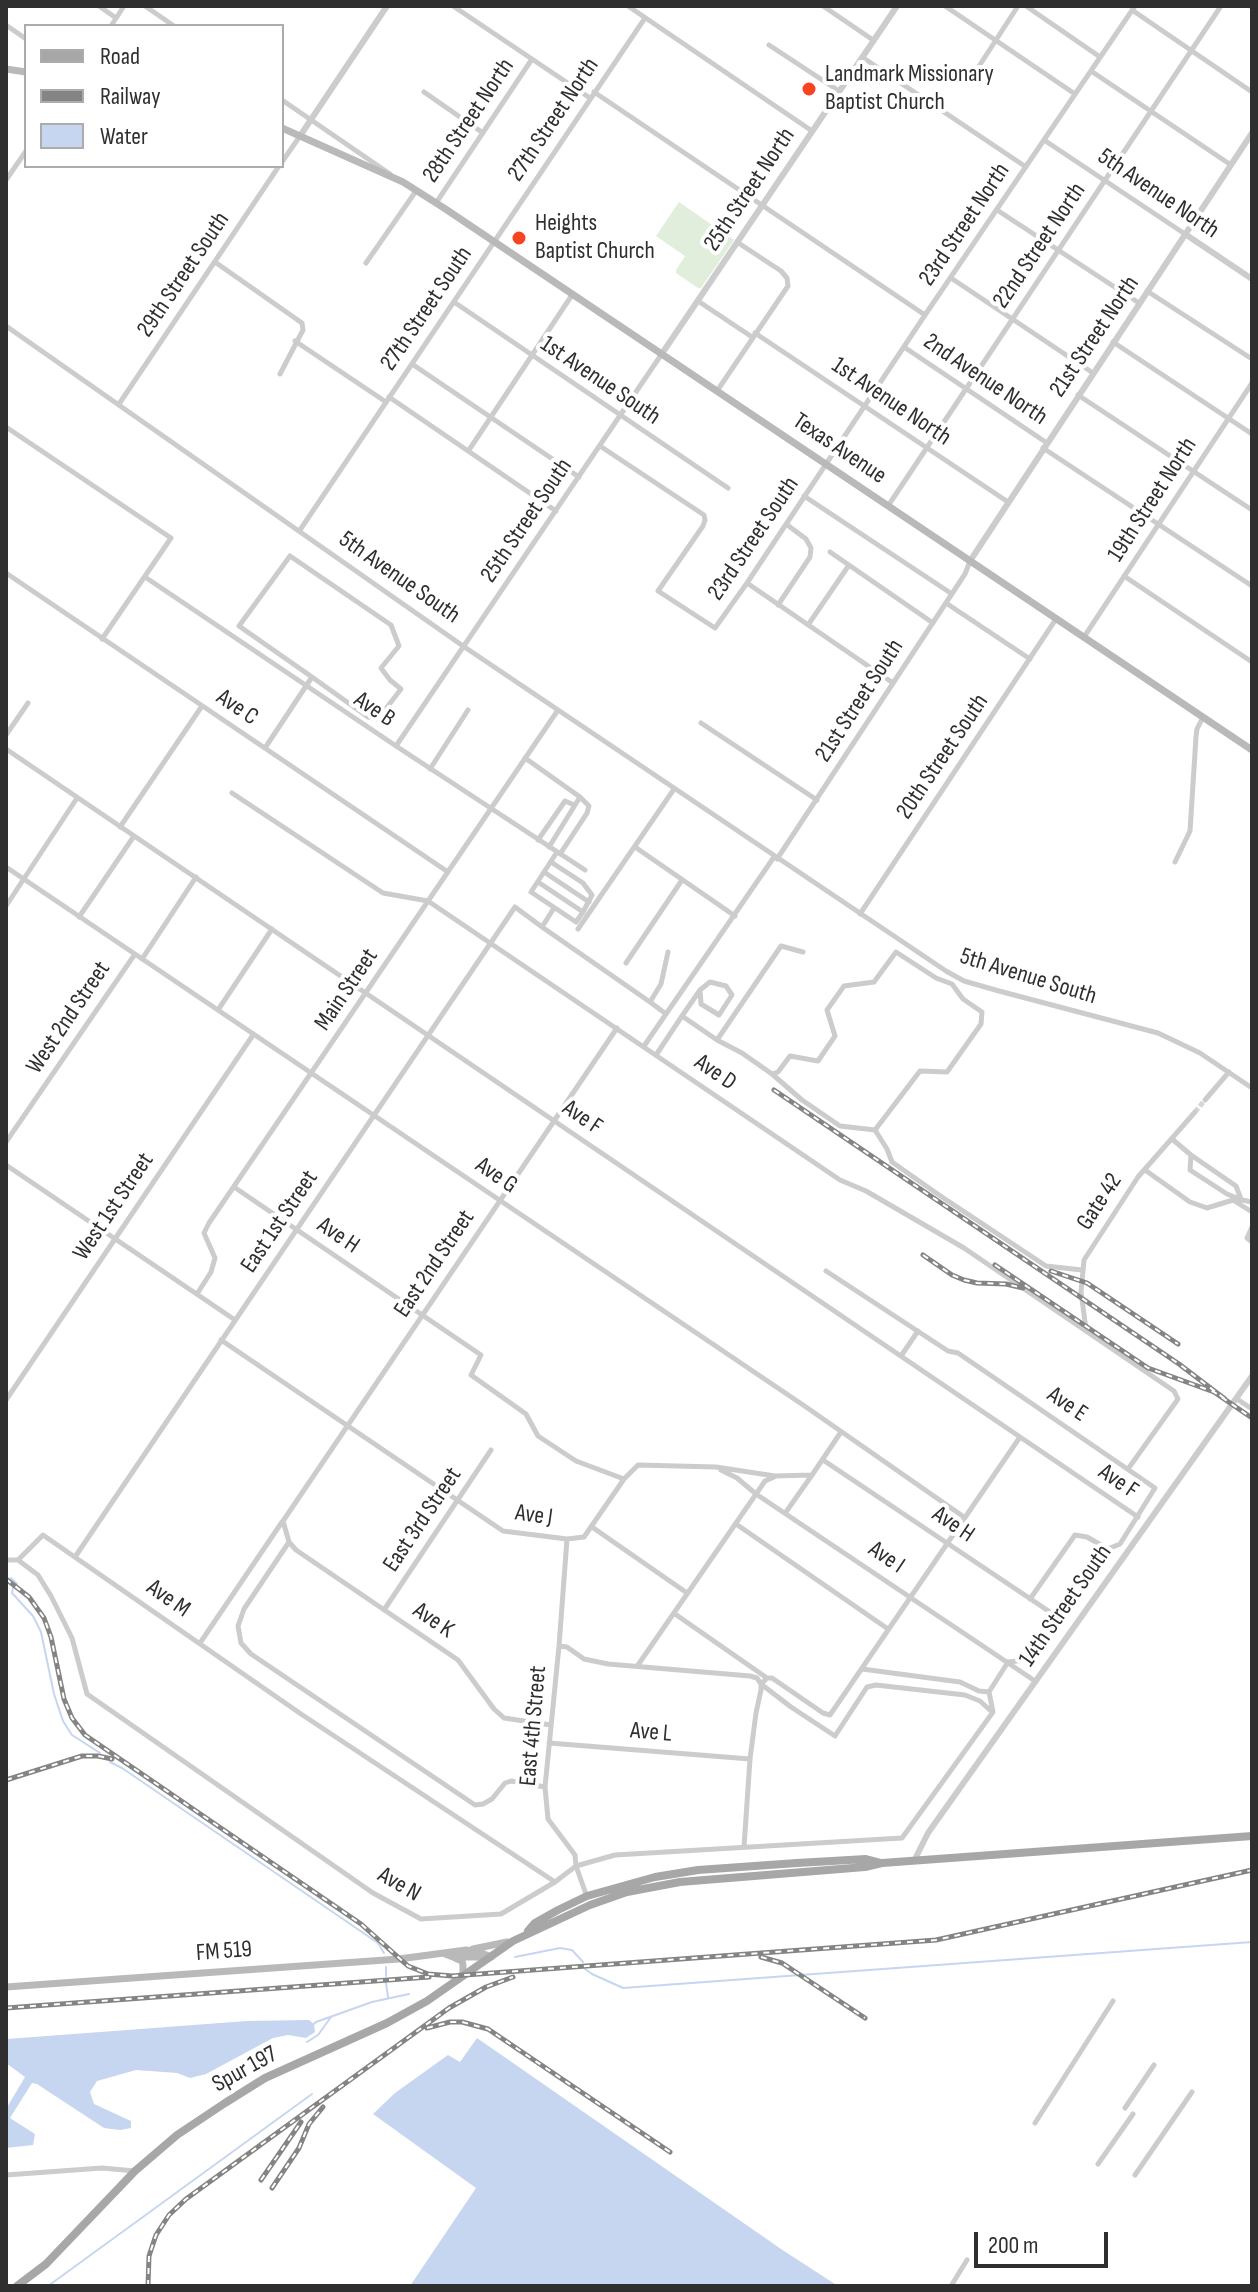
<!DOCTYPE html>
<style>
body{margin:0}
#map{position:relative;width:1258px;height:2292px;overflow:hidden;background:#fff;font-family:"Sofia Sans Condensed",sans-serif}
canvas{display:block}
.frame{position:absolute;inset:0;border:8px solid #2f2f2f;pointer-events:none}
.legend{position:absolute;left:24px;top:24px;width:260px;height:144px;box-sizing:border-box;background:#fff;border:2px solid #acacac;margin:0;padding:10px 14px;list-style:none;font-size:24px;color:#2f2f2f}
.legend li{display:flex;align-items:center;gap:16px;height:40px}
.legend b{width:40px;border:2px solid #acacac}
.scale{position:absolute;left:974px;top:2232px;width:134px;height:36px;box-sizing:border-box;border:4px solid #2f2f2f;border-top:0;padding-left:10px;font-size:24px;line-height:28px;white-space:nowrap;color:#2f2f2f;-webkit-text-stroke:6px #fff;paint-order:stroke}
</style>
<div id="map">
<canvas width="1258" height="2292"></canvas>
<div class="frame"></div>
<ul class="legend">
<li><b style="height:10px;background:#a7a7a7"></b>Road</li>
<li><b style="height:10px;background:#848484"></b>Railway</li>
<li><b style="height:22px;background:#c6d6f0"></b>Water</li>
</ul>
<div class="scale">200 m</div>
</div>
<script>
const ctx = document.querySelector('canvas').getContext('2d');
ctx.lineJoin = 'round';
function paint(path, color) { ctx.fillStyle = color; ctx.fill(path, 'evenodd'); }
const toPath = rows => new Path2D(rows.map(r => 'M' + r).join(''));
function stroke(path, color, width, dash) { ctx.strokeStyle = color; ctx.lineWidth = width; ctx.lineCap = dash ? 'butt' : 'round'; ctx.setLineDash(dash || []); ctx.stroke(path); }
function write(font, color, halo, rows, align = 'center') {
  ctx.font = font + ' "Sofia Sans Condensed",sans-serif'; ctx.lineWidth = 8; ctx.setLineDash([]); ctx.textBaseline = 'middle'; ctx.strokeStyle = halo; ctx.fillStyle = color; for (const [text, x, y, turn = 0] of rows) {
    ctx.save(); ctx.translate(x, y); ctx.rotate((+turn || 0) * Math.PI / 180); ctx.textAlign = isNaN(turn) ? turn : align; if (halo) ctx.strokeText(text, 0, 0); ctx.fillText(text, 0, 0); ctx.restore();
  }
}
const green = toPath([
 [679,202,734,240,701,288,698,288,676,273,676,270,685,256,656,236]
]);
const water = toPath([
 [309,2020,314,2024,315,2032,306,2038,288,2035,273,2038,206,2074,190,2078,177,2073,136,2070,97,2081,90,2092,94,2104,131,2121,131,2128,120,2130,104,2128,37,2084,32,2083,10,2118,35,2134,33,2145,6,2148,6,2109,25,2077,6,2063,7,2039,247,2021],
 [477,2038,781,2249,838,2286,410,2286,476,2188,373,2114,395,2093,448,2055,460,2062]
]);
const stream = toPath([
 [11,1578,17,1584],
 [13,1588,12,1593,33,1616,41,1632,54,1694,63,1721,72,1735,100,1753],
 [110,1762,122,1768,378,1943,384,1953],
 [515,1957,560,1948,572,1950,583,1962],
 [386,1967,386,1976],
 [585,1969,592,1974,623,1988,1252,1942],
 [386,1983,388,1997],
 [314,2024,316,2022,372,2002,409,1994],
 [307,2042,318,2035,331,2017],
 [48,2286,312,2094]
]);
const minorTunnel = toPath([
 [1195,1112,1205,1100]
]);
const minor = toPath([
 [99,6,116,18],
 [145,6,174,26],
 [453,6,590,98],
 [628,6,812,131],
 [823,6,873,40],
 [945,6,1075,94],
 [1026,6,1100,57],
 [1250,6,1252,7],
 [1132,10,1252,92],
 [6,25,26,39],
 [111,26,124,6],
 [769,45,839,91],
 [862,57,1026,167],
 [1091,71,1231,165],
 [972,77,1018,6],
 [424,92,483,133],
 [594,92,925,315],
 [282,100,390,174],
 [1044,140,1185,234],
 [282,162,300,136],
 [6,180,26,151],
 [436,203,532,59],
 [997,210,1139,303],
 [215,262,302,323,303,330,280,374],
 [366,263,416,191],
 [951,278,1093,373],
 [1147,291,1252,359],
 [698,301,752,337],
 [454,302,728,488],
 [6,326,463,646,946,971,964,981,999,991,1158,1033,1200,1053,1252,1088],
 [755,333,1008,502],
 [295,341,386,402],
 [1113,342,1252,434],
 [904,347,1047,443],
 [412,364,579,477],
 [717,391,788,286,787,278,781,271,737,242],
 [1078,395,1252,510],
 [389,397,556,511],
 [119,404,279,166],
 [6,427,171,538,102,639],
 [600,446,704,515,705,520,703,526,658,591,715,628,747,583,925,315,1135,6],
 [1043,448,1252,586],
 [469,450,572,295],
 [804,496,952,594],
 [888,506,1221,6],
 [300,530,645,18],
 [830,552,933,623],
 [6,573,448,872],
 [1124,576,1252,662],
 [145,577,396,746,585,870],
 [747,583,893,683],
 [946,603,1030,659],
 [778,605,810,557,811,548,806,539,786,524],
 [808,625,849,565],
 [1084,637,1252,383],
 [701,723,817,800],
 [6,735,28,703],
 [396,746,661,355],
 [265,748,312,677,239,626,290,556,391,625,399,646,381,668,390,680,401,689,378,719,368,717,312,677],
 [6,749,1138,1517],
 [525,758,580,797,549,847],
 [430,769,468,710],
 [232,793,383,893,428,901,840,1180,866,1191,964,1248,1174,1391,1178,1399,1128,1469],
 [120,827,202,706],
 [538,840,565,801,574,805],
 [635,847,735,916],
 [560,854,587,813,589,806,580,797],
 [777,859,965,574,970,561],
 [551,862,583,883,592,895,583,912],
 [1175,862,1190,831,1196,737,1197,729,1203,717],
 [6,867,806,1407,964,1517],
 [544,872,589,902],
 [538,882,583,912,576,922,531,892,557,852],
 [6,906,77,798],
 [860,914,1056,619],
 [79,917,134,836],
 [542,927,650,1002,661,984,668,952],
 [578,929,674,789],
 [142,959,196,877],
 [626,963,682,880],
 [650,1002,666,1014],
 [218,1010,272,929],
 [682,1016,700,990,710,982,726,986,732,995,719,1015,701,1004,700,990],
 [717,1040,742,1053,772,1074,778,1072,790,1056,818,1061,835,1036,827,1010,844,986,874,982,896,952,936,978,952,984,963,999,982,1012,981,1024,947,1072,920,1071,875,1130,840,1126,802,1100,772,1074],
 [644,1046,774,857],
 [656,1055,682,1016,717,1040,781,946,803,952],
 [1205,1100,1229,1072],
 [875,1130,887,1149,892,1162,939,1195,1046,1266,1082,1270],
 [1172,1139,1191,1155,1190,1170,1227,1194,1242,1200,1252,1202],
 [6,1142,135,954],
 [1191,1155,1236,1186,1241,1199],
 [6,1165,235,1320],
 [1145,1170,1190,1202,1207,1208,1233,1200,1252,1212],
 [234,1187,481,1355,471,1375,526,1414,538,1436,576,1461,624,1479],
 [1252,1227,1247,1238,1252,1242],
 [826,1271,948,1351,958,1353,1155,1488,1120,1544,1108,1549,1087,1537,1075,1535,1030,1599],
 [197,1294,211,1272,215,1258,204,1233,209,1223,558,710],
 [1086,1329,1081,1292,1084,1260,1138,1177,1195,1112],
 [221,1340,503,1531,567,1539,584,1537,624,1479,638,1465,716,1467,775,1476,812,1475,841,1432],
 [901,1356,918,1331],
 [1237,1399,1252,1409],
 [6,1400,253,1035],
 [721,1470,737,1478,756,1494,1035,1681],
 [786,1512,812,1475],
 [736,1524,888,1629],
 [592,1527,687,1593],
 [567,1539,559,1646,545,1787,548,1819,575,1855,576,1866,587,1897],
 [289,1542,296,1550,458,1660,494,1709,504,1718,551,1725],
 [75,1557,515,907,542,927,554,908],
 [6,1560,18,1560,38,1575,51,1596,72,1638,87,1694,373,1893,421,1919,501,1914,555,1882,576,1866,615,1855,902,1838,993,1712,989,1692,1008,1662,1035,1659,1046,1646,1059,1623,1053,1614,823,1460],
 [18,1560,43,1535,301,1714,555,1882],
 [384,1610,491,1450],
 [675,1614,767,1678,761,1684,791,1707,835,1736,867,1687,876,1685,965,1695,980,1701,991,1711],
 [200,1643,282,1522],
 [559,1646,567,1647,584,1659,608,1664,750,1676,757,1678,761,1684,761,1690,756,1713,750,1759,744,1847],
 [638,1665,765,1481,774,1477],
 [862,1669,960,1682,979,1691,989,1692],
 [767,1678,772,1678,823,1713,830,1715,1020,1437],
 [549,1743,750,1759],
 [545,1787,511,1781,505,1783,492,1799,483,1804,475,1805,251,1654,241,1643,238,1626,244,1609,289,1542,283,1521,617,1028],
 [1125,2108,1154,2065],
 [1035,2123,1113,2001],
 [1098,2164,1133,2114],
 [6,2175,102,2168,135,2171],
 [1135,2175,1192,2092],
 [951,2286,967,2260]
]);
const tertiary = toPath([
 [300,136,387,6],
 [1185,234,1252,279],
 [661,355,897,6],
 [970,561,1252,133],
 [914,1861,928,1833,1252,1376]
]);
const secondary = toPath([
 [6,69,26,72],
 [282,128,403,182,444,208,1252,750],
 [473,1949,507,1942],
 [445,1954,453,1957,491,1957],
 [455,1958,462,1961,463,1965,463,1973,458,1979],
 [6,1987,399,1959,466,1950,479,1952,491,1957]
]);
const primary = toPath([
 [528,1931,535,1923,558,1910,587,1896,655,1877,698,1870,797,1863,866,1859,881,1863],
 [17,2286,46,2264,135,2171,177,2135,225,2103,265,2078,387,2023,427,2001,513,1941,590,1905,627,1892,680,1882,865,1867,882,1863,1252,1836]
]);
const rail = toPath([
 [774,1090,1179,1364,1225,1399],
 [923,1255,952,1275,964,1280,977,1283,1006,1284,1023,1288],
 [995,1265,1148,1368,1214,1392,1252,1418],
 [1051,1271,1087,1283,1178,1344],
 [6,1579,29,1597,44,1618,51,1637,64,1699,72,1718,85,1735,361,1924,408,1966,428,1974,452,1976,936,1940,1252,1870],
 [6,1780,82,1756,98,1756,112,1759],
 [761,1957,782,1963,865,2018],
 [6,2008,429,1977],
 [427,2028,450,2022,462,2022,488,2029,670,2152],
 [261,2180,301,2122],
 [272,2188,299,2148,309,2124,323,2107],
 [148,2286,149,2256,156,2235,169,2215,186,2199,449,2008,486,1987,513,1977]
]);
const markers = [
 [809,89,8,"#f74321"],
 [519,238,8,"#f74321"]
];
const poiNames = [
 ["Landmark Missionary",825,75],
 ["Baptist Church",825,103],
 ["Heights",535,224],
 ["Baptist Church",535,252]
];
const streetNames = [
 ["27th Street North",554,120,-56],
 ["28th Street North",469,121,-56],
 ["25th Street North",750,190,-56],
 ["5th Avenue North",1158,194,34],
 ["23rd Street North",965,225,-56],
 ["22nd Street North",1040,246,-56],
 ["29th Street South",184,275,-56],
 ["27th Street South",427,309,-56],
 ["21st Street North",1095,337,-56],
 ["2nd Avenue North",985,380,34],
 ["1st Avenue South",600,381,34],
 ["1st Avenue North",891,402,34],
 ["Texas Avenue",839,449,34],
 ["19th Street North",1153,500,-57],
 ["25th Street South",527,521,-56],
 ["23rd Street South",754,539,-56],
 ["5th Avenue South",399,578,35],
 ["21st Street South",860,701,-57],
 ["Ave C",237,708,34],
 ["Ave B",374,710,34],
 ["20th Street South",943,757,-56],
 ["5th Avenue South",1028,977,17],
 ["Main Street",347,990,-56],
 ["West 2nd Street",69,1018,-56],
 ["Ave D",715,1073,34],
 ["Ave F",582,1118,34],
 ["Ave G",496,1176,34],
 ["Gate 42",1100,1202,-57],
 ["West 1st Street",114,1207,-56],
 ["East 1st Street",280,1222,-56],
 ["Ave H",338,1236,34],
 ["East 2nd Street",435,1264,-56],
 ["Ave E",1067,1405,34],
 ["Ave F",1118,1482,34],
 ["Ave J",534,1516,8],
 ["East 3rd Street",423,1520,-56],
 ["Ave H",953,1525,34],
 ["Ave I",886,1558,34],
 ["Ave M",168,1599,35],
 ["14th Street South",1066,1606,-55],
 ["Ave K",433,1621,34],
 ["East 4th Street",534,1726,-85],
 ["Ave L",651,1733,5],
 ["Ave N",399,1885,30],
 ["FM 519",224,1952,-4],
 ["Spur 197",245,2070,-29]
];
paint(green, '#e1eedc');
paint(water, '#c6d6f0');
stroke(stream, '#c6d6f0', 2);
stroke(minorTunnel, '#d5d5d5', 5, [5, 2.5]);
stroke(minor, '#ccc', 5);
stroke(tertiary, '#ccc', 6);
stroke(secondary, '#b9b9b9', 7);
stroke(primary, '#a7a7a7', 8);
stroke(rail, '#848484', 5);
stroke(rail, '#fff', 2, [6]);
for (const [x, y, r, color] of markers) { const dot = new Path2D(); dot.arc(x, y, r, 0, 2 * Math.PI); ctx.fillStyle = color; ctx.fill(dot); stroke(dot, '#fff', 3); }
write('24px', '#2f2f2f', '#fff', poiNames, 'left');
write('24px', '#2f2f2f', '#fff', streetNames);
</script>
